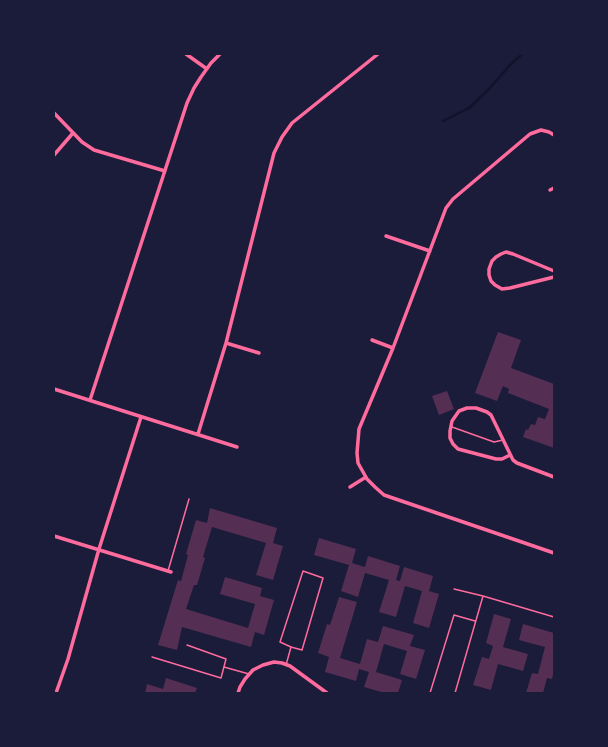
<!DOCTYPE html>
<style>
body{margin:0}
#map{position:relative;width:608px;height:747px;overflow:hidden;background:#1b1b3a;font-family:Figtree,sans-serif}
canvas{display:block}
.frame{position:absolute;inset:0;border:55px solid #1b1b3a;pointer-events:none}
</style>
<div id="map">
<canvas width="608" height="747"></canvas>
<div class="frame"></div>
</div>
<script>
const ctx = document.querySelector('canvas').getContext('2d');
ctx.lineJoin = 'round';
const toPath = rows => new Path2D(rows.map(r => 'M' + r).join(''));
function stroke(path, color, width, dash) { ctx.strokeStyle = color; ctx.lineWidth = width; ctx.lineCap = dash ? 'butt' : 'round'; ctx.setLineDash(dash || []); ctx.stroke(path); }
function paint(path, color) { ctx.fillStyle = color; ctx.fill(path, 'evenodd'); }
const stream = toPath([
 [443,121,469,108,489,89,510,65,522,54]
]);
const building = toPath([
 [498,332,521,340,511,368,554,384,554,448,523,437,526,429,528,430,531,424,535,425,538,417,545,419,549,409,508,393,509,389,503,386,497,401,475,393],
 [447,391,454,409,439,415,432,396],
 [210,508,277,528,273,543,283,546,273,580,256,575,266,543,212,527,203,557,205,558,197,585,194,585,186,609,248,628,255,604,220,594,225,577,262,588,260,596,274,600,264,635,255,632,251,647,182,627,177,650,158,645,178,580,181,581,188,555,186,554,196,520,207,523],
 [319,538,356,549,352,563,365,567,368,556,400,566,396,580,400,581,404,567,433,576,429,591,439,594,429,628,413,623,422,591,405,586,396,617,379,612,389,580,365,573,358,597,341,591,349,565,314,555],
 [339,597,357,602,340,658,360,664,367,639,378,642,383,626,414,635,410,646,425,650,416,679,400,674,407,651,384,644,376,672,402,680,398,693,385,693,364,687,369,672,359,669,356,681,325,672,329,657,318,653,327,624,330,625],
 [494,614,511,619,503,647,528,654,523,671,498,664,491,690,473,685,482,657,489,659,493,646,486,643],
 [523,624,554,633,554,670,552,679,547,678,543,693,526,693,532,673,538,674,545,647,519,640],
 [166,678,197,688,195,693,145,693,147,684,163,689]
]);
const service = toPath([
 [452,427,494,442,503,440],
 [168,571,189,499],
 [454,589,483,596],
 [152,657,221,678,226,659,187,645],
 [286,665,291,647,302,650,323,578,303,571,280,642,291,647],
 [224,667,249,674],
 [430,693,454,615,475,621],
 [455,693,483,596,554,617]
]);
const minor = toPath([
 [186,54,207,69],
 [54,113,82,142,94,150,165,171],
 [554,135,549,132,541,130,530,134,453,199,446,208,393,348,359,429,357,453,358,463,367,479,375,487,384,495,554,553],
 [54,155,73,133],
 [550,190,554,188],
 [386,236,430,251],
 [554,271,513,254,506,252,501,254,496,257,492,261,489,269,489,275,491,281,495,285,502,289,510,288,554,277],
 [372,340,393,348],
 [226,343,259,353],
 [54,389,237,447],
 [90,400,187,103,194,88,201,77,211,63,220,54],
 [198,434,226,343,274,153,282,137,292,123,378,54],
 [510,455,502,459,496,459,458,449,453,444,450,438,450,431,452,421,459,411,467,408,476,408,487,412,491,415,513,460,517,463,554,477],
 [350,487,366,477],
 [54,536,171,572],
 [56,693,68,659,99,549,141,417],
 [238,693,240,687,245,679,253,670,263,665,274,662,282,663,290,666,327,693]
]);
stroke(stream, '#12122b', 2.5);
paint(building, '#542f53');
stroke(service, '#ff6b9d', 1.5);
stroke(minor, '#ff6b9d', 3.5);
</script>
